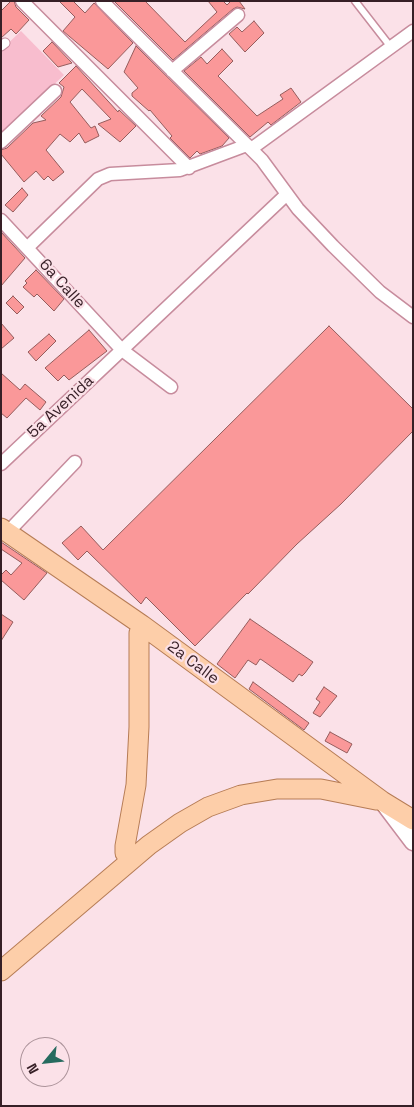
<!DOCTYPE html>
<style>
body{margin:0}
#map{position:relative;width:414px;height:1107px;overflow:hidden;background:#fbe1e8;font-family:"Space Grotesk",sans-serif}
canvas{display:block}
.frame{position:absolute;inset:0;border:2px solid #361f26;pointer-events:none}
.north{position:absolute;left:20px;top:1037px;width:50px;height:50px;box-sizing:border-box;background:#fbe1e8;border:1px solid #ac939a;border-radius:50%;rotate:242deg;font-size:14px;font-weight:700;line-height:20px;text-align:center;color:#361f26}
.north::after{content:'';display:block;margin:auto;width:18px;height:22px;background:#266b5f;clip-path:polygon(50% 0,100% 100%,50% 72%,0 100%)}
</style>
<div id="map">
<canvas width="414" height="1107"></canvas>
<div class="frame"></div>
<div class="north">N</div>
</div>
<script>
const ctx = document.querySelector('canvas').getContext('2d');
ctx.lineJoin = 'round';
function paint(path, color) { ctx.fillStyle = color; ctx.fill(path, 'evenodd'); }
const toPath = rows => new Path2D(rows.map(r => 'M' + r).join(''));
function stroke(path, color, width, dash) { ctx.strokeStyle = color; ctx.lineWidth = width; ctx.lineCap = dash ? 'butt' : 'round'; ctx.setLineDash(dash || []); ctx.stroke(path); }
function write(font, color, halo, rows, align = 'center') {
  ctx.font = font + ' "Space Grotesk",sans-serif'; ctx.lineWidth = 4.5; ctx.setLineDash([]); ctx.textBaseline = 'middle'; ctx.strokeStyle = halo; ctx.fillStyle = color; for (const [text, x, y, turn = 0] of rows) {
    ctx.save(); ctx.translate(x, y); ctx.rotate((+turn || 0) * Math.PI / 180); ctx.textAlign = isNaN(turn) ? turn : align; if (halo) ctx.strokeText(text, 0, 0); ctx.fillText(text, 0, 0); ctx.restore();
  }
}
const green = toPath([
 [21,31,64,75,1,135,1,50]
]);
const building = toPath([
 [11,1,14,1,16,7,29,20,16,34,11,29,1,38,1,11,11,1],
 [59,1,73,1,85,13,94,3,133,43,108,69,63,31,75,17,59,1],
 [114,1,145,1,185,42,217,12,208,1,223,1,227,5,231,1,239,1,245,9,237,7,233,9,173,60,114,1],
 [254,21,264,33,245,52,229,34,237,27,242,32,254,21],
 [52,42,72,63,58,67,43,51,52,42],
 [136,46,229,138,222,146,200,154,197,151,190,158,170,138,172,136,150,110,149,111,132,96,132,93,138,88,124,72,136,46],
 [222,49,233,61,218,76,257,116,283,99,280,95,291,88,301,102,271,125,268,122,250,137,184,71,201,57,207,64,222,49],
 [76,66,118,112,119,110,136,126,120,142,98,124,111,119,82,89,70,102,91,128,95,126,99,136,85,143,79,133,70,142,60,134,46,150,64,172,53,181,48,176,44,180,36,171,24,182,1,154,1,150,7,148,33,123,46,120,41,116,61,97,64,87,59,83,76,66],
 [22,188,28,195,13,212,5,205,22,188],
 [1,232,25,258,1,286,1,232],
 [36,270,64,299,54,311,37,294,34,297,23,287,27,283,25,281,36,270],
 [13,296,24,307,17,314,6,303,13,296],
 [1,323,14,338,1,349,1,323],
 [329,326,413,409,413,431,341,504,297,544,248,594,247,593,195,646,146,597,141,604,87,551,78,560,62,543,81,526,103,550,329,326],
 [89,330,107,351,69,380,64,375,58,381,45,368,89,330],
 [49,334,56,341,36,361,28,352,49,334],
 [1,373,20,390,25,384,46,402,40,410,26,398,7,418,1,413,1,373],
 [1,542,47,573,24,600,1,580,1,575,6,570,11,575,22,563,1,549,1,542],
 [1,614,13,622,1,641,1,614],
 [250,619,313,662,305,673,302,676,299,674,293,682,262,660,260,659,256,665,248,660,235,678,217,664,250,619],
 [253,682,309,723,304,730,249,689,253,682],
 [324,687,337,696,320,717,313,713,320,702,316,699,324,687],
 [330,732,352,744,347,753,325,741,330,732]
]);
const service = toPath([
 [355,1,390,46]
]);
const pedestrian = toPath([
 [1,46,5,43]
]);
const minor = toPath([
 [22,1,189,168],
 [102,1,262,160,298,209,333,246,380,292,413,317],
 [172,71,238,15],
 [1,142,55,91],
 [251,149,413,31],
 [1,220,122,350,171,387],
 [28,247,98,179,110,174,180,170,247,145],
 [1,464,287,194],
 [8,532,75,462]
]);
const secondary = toPath([
 [385,805,413,842]
]);
const primary = toPath([
 [1,528,142,625,382,801,413,820],
 [131,860,125,853,125,846,136,785,139,727,139,633,142,625],
 [1,971,149,845,180,823,208,807,241,795,277,789,321,789,376,800]
]);
const streetNames = [
 ["6a Calle",62,284,48],
 ["5a Avenida",61,407,-43],
 ["2a Calle",193,663,37]
];
paint(green, '#f8bdce');
paint(building, '#fa9899');
stroke(building, '#955c5c', 1);
stroke(service, '#c78c9d', 9);
stroke(pedestrian, '#c78c9d', 11);
stroke(minor, '#c78c9d', 15);
stroke(secondary, '#c78c9d', 19);
stroke(primary, '#b67c55', 21);
stroke(service, '#fff', 6);
stroke(pedestrian, '#fff', 9);
stroke(minor, '#fff', 12);
stroke(secondary, '#fff', 16);
stroke(primary, '#fdcea9', 19);
write('16px', '#361f26', '#fbe1e8', streetNames);
</script>
